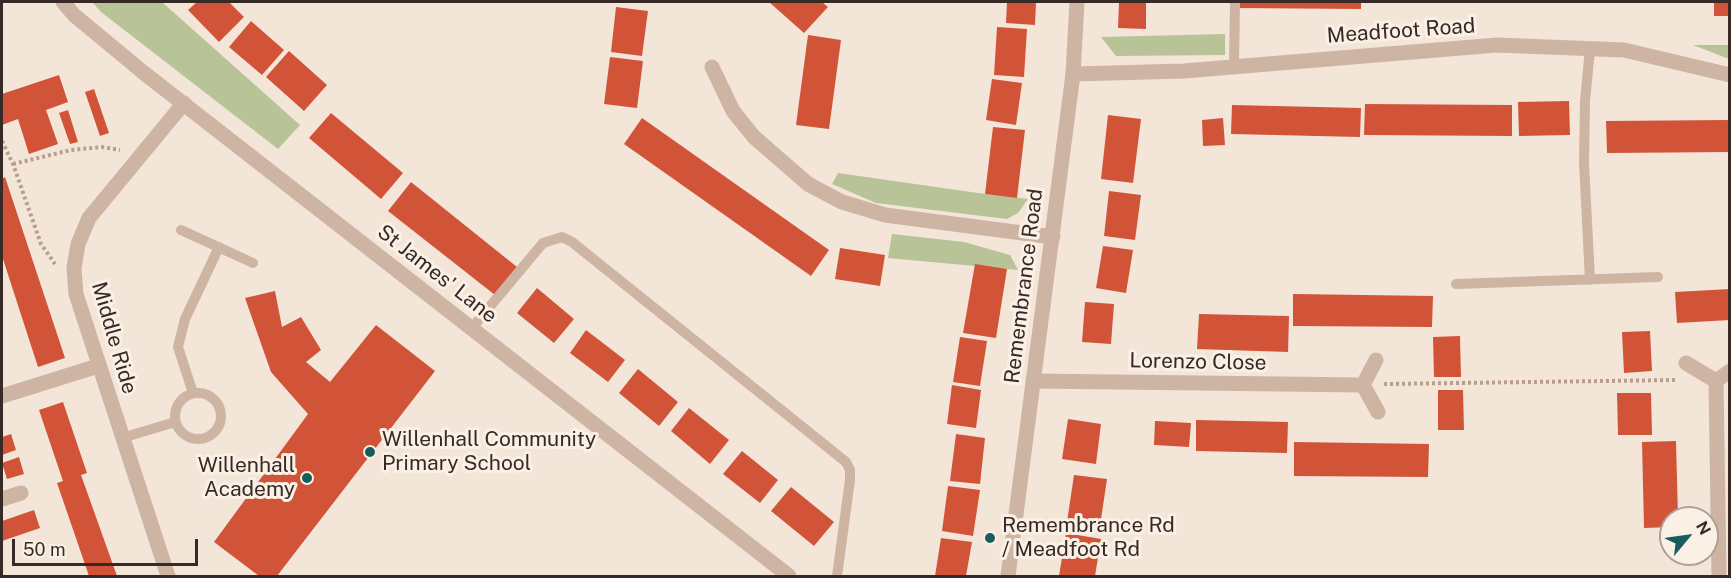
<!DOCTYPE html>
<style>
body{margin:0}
#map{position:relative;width:1731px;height:578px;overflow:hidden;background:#f4e5d9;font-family:"Public Sans",sans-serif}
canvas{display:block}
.frame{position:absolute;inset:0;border:3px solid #372a26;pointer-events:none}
.north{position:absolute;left:1659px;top:506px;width:60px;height:60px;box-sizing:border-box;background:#fbf0e5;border:2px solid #ada199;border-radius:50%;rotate:61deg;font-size:16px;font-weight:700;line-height:24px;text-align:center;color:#372a26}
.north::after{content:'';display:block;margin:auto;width:21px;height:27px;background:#185c5d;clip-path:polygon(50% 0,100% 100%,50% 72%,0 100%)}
.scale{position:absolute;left:12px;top:539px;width:186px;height:27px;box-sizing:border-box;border:3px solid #372a26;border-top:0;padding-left:8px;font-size:18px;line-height:21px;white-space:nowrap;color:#372a26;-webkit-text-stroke:4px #fbf0e5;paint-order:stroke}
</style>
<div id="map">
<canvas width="1731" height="578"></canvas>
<div class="frame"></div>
<div class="north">N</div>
<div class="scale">50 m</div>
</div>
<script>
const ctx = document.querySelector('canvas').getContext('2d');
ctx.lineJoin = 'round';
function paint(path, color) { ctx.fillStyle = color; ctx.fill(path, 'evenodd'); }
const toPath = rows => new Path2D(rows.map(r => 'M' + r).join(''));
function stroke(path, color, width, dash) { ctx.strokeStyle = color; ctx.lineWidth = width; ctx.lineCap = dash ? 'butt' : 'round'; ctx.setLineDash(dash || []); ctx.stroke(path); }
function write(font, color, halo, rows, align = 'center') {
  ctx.font = font + ' "Public Sans",sans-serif'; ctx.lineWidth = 6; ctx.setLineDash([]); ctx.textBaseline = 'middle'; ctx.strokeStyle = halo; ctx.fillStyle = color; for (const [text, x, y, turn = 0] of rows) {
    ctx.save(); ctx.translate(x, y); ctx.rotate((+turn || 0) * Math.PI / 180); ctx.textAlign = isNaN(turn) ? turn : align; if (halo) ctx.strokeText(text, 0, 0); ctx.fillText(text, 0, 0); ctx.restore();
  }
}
const green = toPath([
 [92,2,162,2,300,125,278,149,101,12],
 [1225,34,1225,55,1116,56,1101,37],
 [1693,45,1729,45,1729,59],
 [838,173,985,194,1028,199,1018,213,1007,219,876,203,832,184],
 [892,234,964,242,1010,255,1018,270,888,258]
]);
const building = toPath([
 [197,2,229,2,244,17,219,42,188,10],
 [769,2,822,2,828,7,804,33],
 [1007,2,1036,2,1035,25,1006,23],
 [1119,2,1146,2,1146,29,1118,28],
 [1237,2,1361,2,1361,9,1237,8],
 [1714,2,1730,2,1730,16,1714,16],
 [616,7,648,11,642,56,611,52],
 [251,21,284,50,262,75,229,47],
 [997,27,1027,29,1024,77,994,75],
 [808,35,841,40,829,129,796,125],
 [289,51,327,85,304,111,266,77],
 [610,57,643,61,637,108,604,104],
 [59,75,68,102,46,110,58,144,29,154,18,119,2,125,2,94],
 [992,79,1022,83,1016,125,986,120],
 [94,89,109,133,100,136,85,92],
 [1569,101,1570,135,1519,136,1518,102],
 [1365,104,1512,105,1512,136,1364,135],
 [1232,105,1361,108,1360,137,1231,134],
 [68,110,78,142,70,144,59,113],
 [331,113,403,173,381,199,309,138],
 [1108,115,1141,119,1133,183,1101,179],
 [642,118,829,250,811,276,624,144],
 [1223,118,1225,145,1203,146,1202,120],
 [1730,120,1730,152,1607,153,1606,121],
 [993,127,1025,130,1017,198,985,194],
 [5,177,65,358,38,367,2,256,2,179],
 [411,182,517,267,495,295,388,211],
 [1109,191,1141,195,1135,240,1104,236],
 [1103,246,1133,250,1126,293,1096,288],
 [840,248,885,255,880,286,835,279],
 [975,264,1007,269,996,338,963,333],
 [537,288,574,319,554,343,517,313],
 [1730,289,1730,320,1677,323,1675,292],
 [275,291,282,327,301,317,321,350,306,362,330,382,376,325,435,371,277,576,259,576,214,542,308,414,271,372,245,298],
 [1293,294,1433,296,1432,327,1293,326],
 [1085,302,1114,304,1111,344,1082,342],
 [1199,314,1289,316,1288,352,1197,349],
 [586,330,625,360,608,382,570,353],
 [1650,331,1652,371,1624,373,1622,332],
 [1460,336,1461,377,1434,377,1433,337],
 [960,337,987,341,980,386,953,382],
 [638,369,678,402,659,426,619,393],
 [952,385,981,390,976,428,947,424],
 [1438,390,1463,390,1464,430,1438,430],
 [1617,393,1651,393,1652,435,1618,435],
 [63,402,87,473,81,475,117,576,89,576,57,483,63,481,39,410],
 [689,408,729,440,710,464,671,431],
 [1068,419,1101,424,1096,464,1062,459],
 [1196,420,1288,422,1287,453,1196,451],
 [1155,421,1191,423,1189,447,1154,445],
 [11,434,16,450,2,455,2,437],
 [956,434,985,438,980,484,950,481],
 [1676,441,1678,518,1671,518,1671,527,1644,528,1642,442],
 [1294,442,1429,444,1428,477,1294,476],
 [742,451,778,480,760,503,723,474],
 [19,457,24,474,7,479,2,463],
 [1074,475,1107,479,1100,526,1067,522],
 [948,486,980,490,973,536,942,531],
 [791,487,834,522,814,546,771,511],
 [34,510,40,528,2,541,2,521],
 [1066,533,1101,539,1095,576,1059,576],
 [941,538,972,542,966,576,935,576]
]);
const path = toPath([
 [2,141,13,164,41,244,55,264],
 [13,164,71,150,102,147,120,150],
 [1384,384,1677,380]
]);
const service = toPath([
 [1590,49,1585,101,1584,163,1590,280],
 [1234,66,1235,2],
 [181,230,253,263],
 [1456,284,1658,277],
 [472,328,543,243,562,237,572,242,846,462,850,470,850,480,837,576],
 '175 416a23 23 0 1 1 46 0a23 23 0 1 1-46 0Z',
 [193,393,178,347,185,319,219,247],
 [122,438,175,422]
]);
const minor = toPath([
 [712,67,733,111,754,137,808,184,842,202,885,215,1053,237],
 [1073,74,1184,71,1497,45,1624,50,1730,75],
 [1376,360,1363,385,1378,412],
 [1686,363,1716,381,1730,371],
 [1033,381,1363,385],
 [1716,381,1719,576],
 [2,396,98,366],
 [2,499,21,493],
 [168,576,76,294,74,268,78,244,89,218,184,103]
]);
const tertiary = toPath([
 [63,2,74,15,144,73,789,576],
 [1008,576,1073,74,1077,2]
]);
const markers = [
 [370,452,6,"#185c5d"],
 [307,478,6,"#185c5d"],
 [990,538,6,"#185c5d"]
];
const streetNames = [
 ["Meadfoot Road",1401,31,-4],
 ["St James' Lane",437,274,38],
 ["Remembrance Road",1024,286,-83],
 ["Middle Ride",114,338,74],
 ["Lorenzo Close",1198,362,1]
];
const poiNames = [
 ["Willenhall Community",382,440],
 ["Primary School",382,464],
 ["Willenhall",295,466,"right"],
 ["Academy",295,490,"right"],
 ["Remembrance Rd",1002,526],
 ["/ Meadfoot Rd",1002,550]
];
paint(green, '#b8c497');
paint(building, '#d15439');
stroke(path, '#b99d8d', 4, [3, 3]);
stroke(service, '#cdb4a3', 10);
stroke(minor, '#cdb4a3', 15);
stroke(tertiary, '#cdb4a3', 15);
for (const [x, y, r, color] of markers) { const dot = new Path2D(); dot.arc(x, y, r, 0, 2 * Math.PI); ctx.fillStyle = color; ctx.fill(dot); stroke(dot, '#fbf0e5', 2); }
write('21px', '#372a26', '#fbf0e5', streetNames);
write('21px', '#372a26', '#fbf0e5', poiNames, 'left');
</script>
